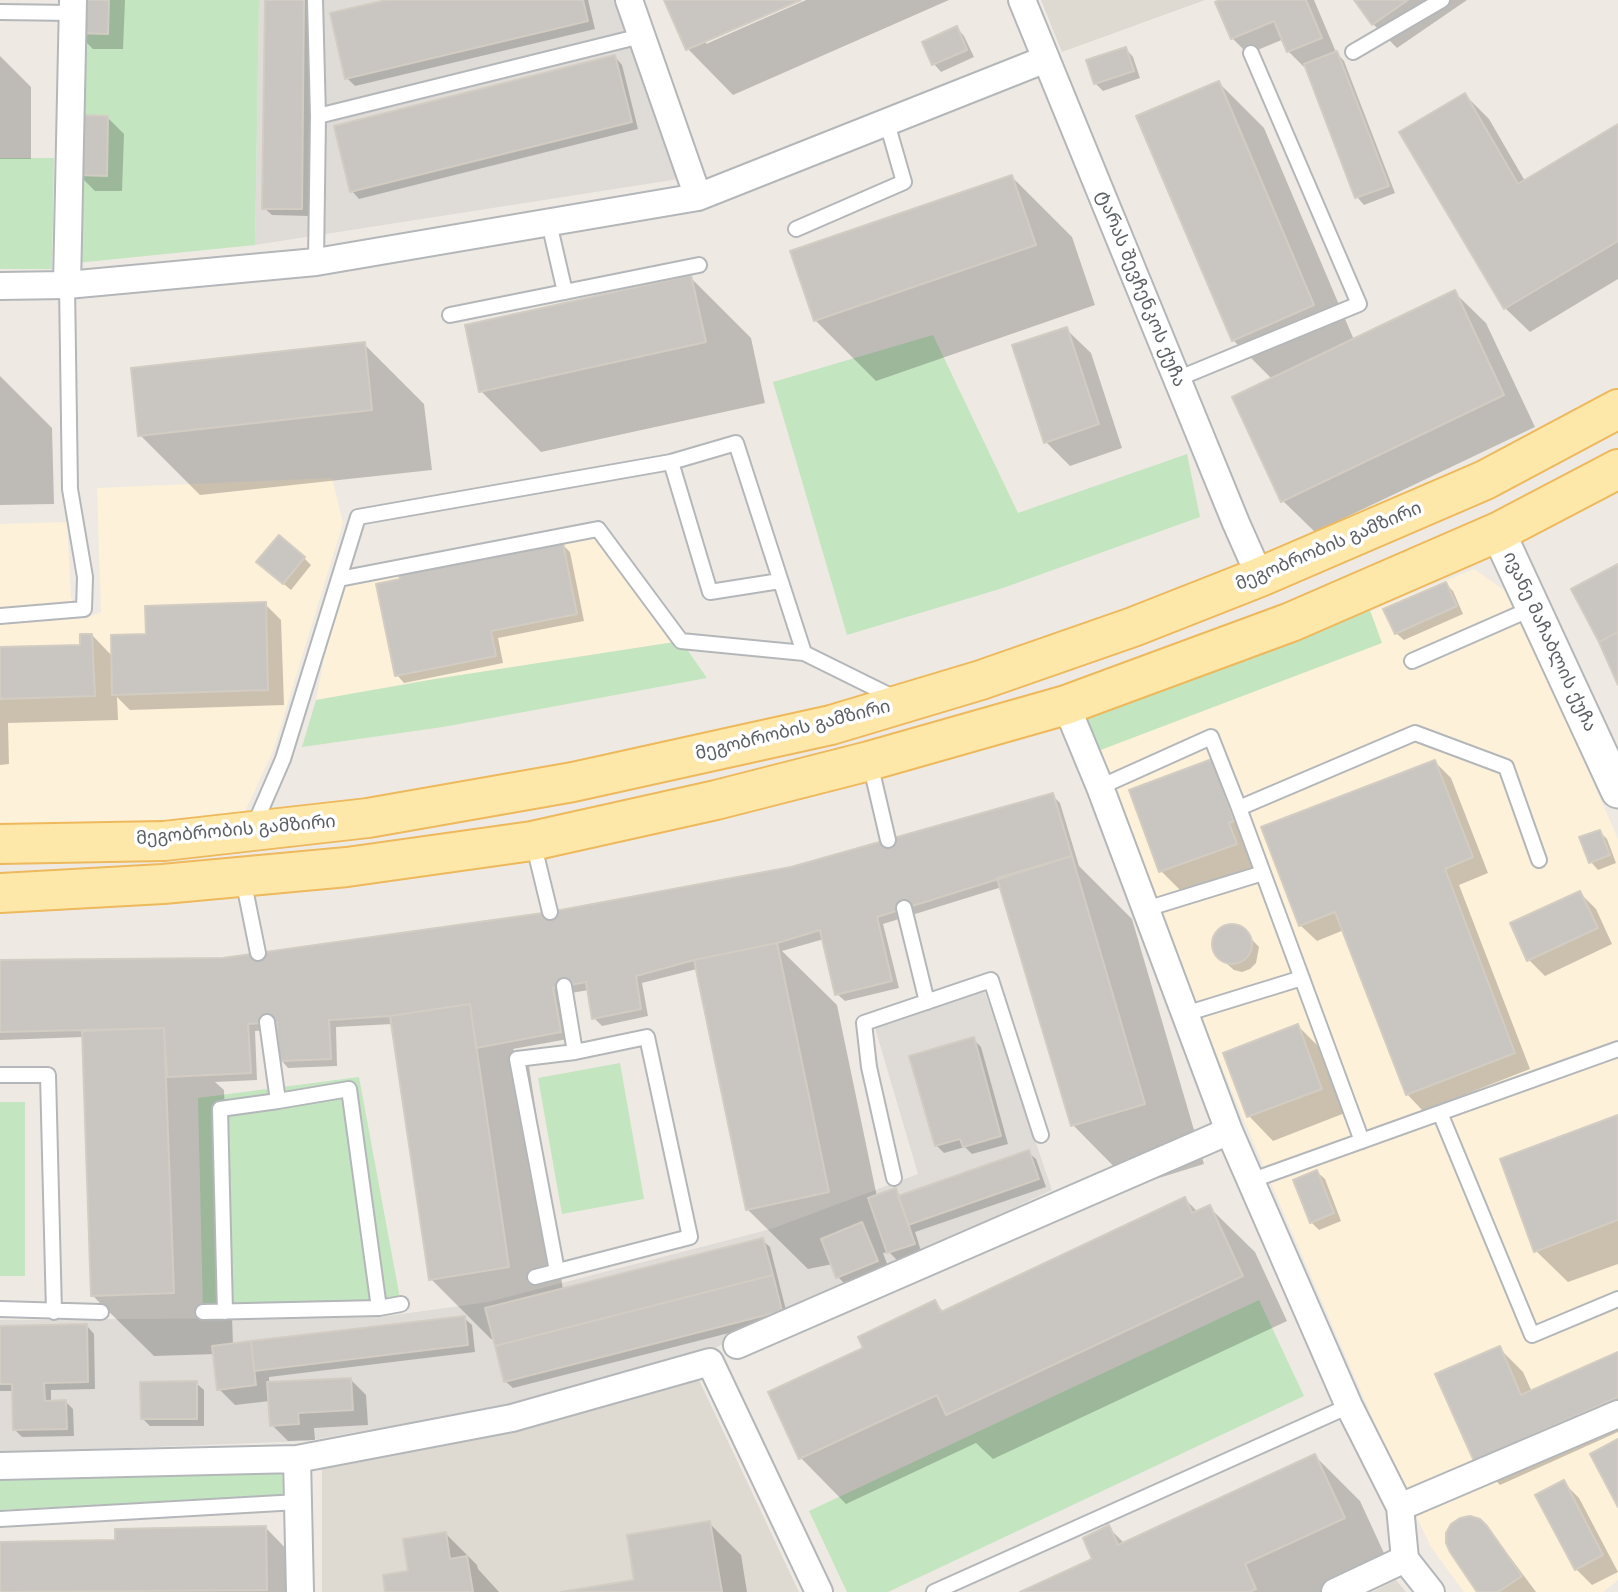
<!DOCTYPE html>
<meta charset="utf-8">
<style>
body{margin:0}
canvas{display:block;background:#eeeae3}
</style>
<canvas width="1618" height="1592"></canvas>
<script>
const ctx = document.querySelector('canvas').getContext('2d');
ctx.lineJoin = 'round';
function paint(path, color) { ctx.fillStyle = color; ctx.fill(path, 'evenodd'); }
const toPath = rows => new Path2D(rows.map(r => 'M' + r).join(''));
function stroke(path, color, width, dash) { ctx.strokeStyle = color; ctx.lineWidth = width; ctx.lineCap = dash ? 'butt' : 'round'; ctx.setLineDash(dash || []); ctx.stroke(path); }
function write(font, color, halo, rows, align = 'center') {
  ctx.font = font + ' Poppins,"Noto Sans Georgian",sans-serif'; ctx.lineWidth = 7; ctx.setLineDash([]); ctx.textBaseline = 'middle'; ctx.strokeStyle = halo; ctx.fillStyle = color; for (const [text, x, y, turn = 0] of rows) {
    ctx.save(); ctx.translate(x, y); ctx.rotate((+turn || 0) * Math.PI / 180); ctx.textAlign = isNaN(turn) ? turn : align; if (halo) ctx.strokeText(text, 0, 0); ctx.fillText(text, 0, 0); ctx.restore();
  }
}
const commercial = toPath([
 [332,478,343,523,273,751,243,816,81,828,0,829,0,524,67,522,71,598,84,619,101,612,97,488],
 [598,529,681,641,435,679,316,700,339,579],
 [1474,569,1511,595,1618,839,1618,1580,1603,1592,1464,1592,1431,1547,1396,1473,1245,1123,1082,730]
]);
const industrial = toPath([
 [259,0,617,0,679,179,255,245],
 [984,990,1052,1190,713,1349,508,1405,307,1441,0,1453,0,1320,380,1317,488,1302,771,1229,918,1174,875,1028]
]);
const education = toPath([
 [1041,0,1205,0,1062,52],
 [699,1380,799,1592,322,1592,322,1467,508,1430],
 [1396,1580,1406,1592,1372,1592]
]);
const green = toPath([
 [82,0,259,0,255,245,76,263],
 [0,158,54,158,52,269,0,269],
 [933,335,1018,513,1187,454,1200,517,1003,588,847,635,773,382],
 [1367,602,1382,643,1098,751,1083,711],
 [681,641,707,678,443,727,302,747,316,700,435,679],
 [620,1063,644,1199,562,1214,538,1078],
 [359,1077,401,1304,203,1312,198,1098],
 [0,1102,25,1102,25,1276,0,1276],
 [1259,1300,1304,1396,888,1592,847,1592,809,1511],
 [282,1465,283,1495,0,1510,0,1473]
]);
const shadow = toPath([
 [78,0,125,0,123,49,93,49,77,33],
 [266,0,311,0,309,216,272,215,264,208],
 [393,0,588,0,595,29,355,86,347,78],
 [666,0,797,0,706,40,706,44,806,0,949,0,733,95,688,49],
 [1224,0,1314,0,1336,52,1344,61,1395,193,1364,205,1357,197,1307,66,1304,67,1288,51,1284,39,1248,54,1232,38],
 [1356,0,1467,0,1397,48,1373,24],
 [957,28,964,36,974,57,941,72,934,64,924,43],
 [1126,49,1133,57,1140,78,1103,91,1095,83],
 [0,56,31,87,31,159,0,159],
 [615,57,622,65,638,129,359,199,352,191],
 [1219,83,1264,128,1354,340,1454,292,1486,323,1535,427,1315,532,1283,501,1272,379,1233,340],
 [1465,95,1489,119,1525,181,1618,126,1618,279,1530,332,1505,308],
 [108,118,124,134,122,191,95,191,79,175],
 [1012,177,1072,237,1095,305,876,381,815,320],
 [690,277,751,338,765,403,541,452,481,391],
 [1066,329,1091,353,1122,448,1070,466,1046,442],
 [364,344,424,404,432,470,200,495,140,435],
 [0,376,52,428,54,504,0,505],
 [529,542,537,550,563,545,570,552,584,621,498,638,503,663,404,683,397,675],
 [304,558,311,565,291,590,266,569],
 [1446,584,1453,591,1463,614,1404,640,1396,633],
 [265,604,281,620,284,705,130,710,117,697,118,720,8,723,9,764,0,765,0,647,82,646,92,635,113,657,148,636],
 [1212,761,1236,786,1260,868,1185,895,1161,871],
 [1435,762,1451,778,1488,873,1459,885,1530,1069,1423,1111,1407,1094,1344,930,1317,941,1300,925],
 [1052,795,1060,803,1079,866,1132,919,1204,1164,1133,1186,1073,1125,1002,887,883,924,899,988,845,1001,837,994,824,939,782,951,837,1005,877,1197,895,1190,901,1196,1028,1152,1036,1159,1046,1187,915,1232,921,1251,897,1260,889,1252,883,1253,892,1277,854,1293,838,1277,833,1264,808,1269,747,1209,697,969,642,983,648,1016,602,1026,594,1018,589,990,559,995,568,1039,513,1049,529,1066,563,1290,762,1240,770,1247,788,1318,513,1388,505,1381,495,1339,491,1339,431,1279,393,1024,336,1027,337,1066,288,1068,281,1060,279,1029,255,1031,257,1080,215,1082,224,1090,233,1345,464,1318,472,1325,475,1352,269,1377,269,1384,350,1379,366,1395,368,1425,314,1428,315,1440,288,1441,272,1425,270,1401,235,1405,219,1389,215,1354,154,1356,93,1296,84,1037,0,1040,0,963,223,960,551,913,792,868],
 [1600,832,1607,839,1616,863,1598,870,1591,862,1582,838],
 [1580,893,1596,909,1612,944,1545,976,1529,960],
 [1231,925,1239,926,1259,947,1256,963,1250,969,1242,972,1234,970,1219,957,1214,950,1214,941,1217,933,1223,928],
 [1298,1026,1322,1050,1345,1113,1273,1141,1249,1116,1226,1054],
 [973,1039,981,1047,1008,1144,972,1154,965,1147,944,1153,936,1145],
 [1618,1117,1618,1264,1568,1282,1536,1251],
 [1317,1172,1325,1179,1341,1221,1319,1230,1311,1222],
 [1185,1199,1198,1212,1209,1207,1255,1252,1287,1321,993,1459,976,1443,846,1504,801,1458,771,1393,865,1349,935,1303,944,1312],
 [87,1326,94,1334,95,1389,51,1390,51,1402,66,1402,73,1409,74,1436,22,1437,14,1429,14,1391,0,1391,0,1328],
 [1499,1348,1523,1372,1532,1392,1618,1354,1618,1432,1500,1485,1476,1460,1438,1375],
 [196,1383,204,1390,204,1426,150,1426,143,1419],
 [1315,1456,1360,1501,1389,1564,1327,1592,1024,1592,1094,1559,1109,1528,1125,1544],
 [1563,1482,1579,1498,1618,1572,1592,1585,1576,1569],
 [1479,1520,1495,1537,1536,1592,1479,1592],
 [709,1523,741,1555,747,1592,572,1592,636,1581],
 [266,1528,297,1560,298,1592,0,1592,0,1543,117,1541],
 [445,1533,477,1565,478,1569,499,1592,387,1592,410,1572]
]);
const building = toPath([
 [76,0,109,0,108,34,75,33,76,0],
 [265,0,304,0,302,209,262,209,265,0],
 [386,0,583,0,588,21,345,79,330,13,386,0],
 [664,0,801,0,686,50,664,0],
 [1220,0,1306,0,1322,38,1287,52,1274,21,1231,39,1215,2,1220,0],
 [1354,0,1408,0,1372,25,1354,0],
 [957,26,967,50,932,65,922,42,957,26],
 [1126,47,1134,71,1094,84,1086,60,1126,47],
 [1337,51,1389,186,1355,198,1304,64,1337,51],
 [615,55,632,122,350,192,334,126,615,55],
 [1219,81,1314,305,1232,341,1136,116,1219,81],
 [1465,93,1518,184,1618,124,1618,241,1504,309,1399,132,1465,93],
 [79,115,108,116,107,176,78,175,79,115],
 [1012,175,1036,245,814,321,790,251,1012,175],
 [691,275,706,342,479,392,465,325,691,275],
 [1455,290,1504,395,1281,502,1232,397,1455,290],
 [1067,327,1099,424,1044,443,1012,345,1067,327],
 [365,342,372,410,138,436,131,368,365,342],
 [279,535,305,557,283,584,256,562,279,535],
 [530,540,532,549,563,543,577,614,491,631,496,656,395,676,376,584,400,579,398,567,530,540],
 [1618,564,1618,632,1599,642,1571,589,1618,564],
 [1446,582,1457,606,1395,634,1383,609,1446,582],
 [266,602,268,690,112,695,111,635,146,634,145,606,266,602],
 [1618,632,1618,685,1599,642,1618,632],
 [80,634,92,634,95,696,0,699,0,647,80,645,80,634],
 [1212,759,1234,821,1229,823,1237,844,1159,872,1129,790,1212,759],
 [1435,760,1473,857,1445,869,1515,1053,1406,1095,1335,912,1299,926,1261,827,1435,760],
 [1053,793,1072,856,877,917,892,981,835,995,820,930,777,943,694,960,636,976,641,1009,592,1019,586,982,553,988,561,1032,476,1048,470,1004,390,1016,329,1020,331,1059,279,1061,277,1022,248,1024,251,1073,167,1077,164,1028,0,1032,0,960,223,958,550,912,791,867,1053,793],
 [1600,830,1610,855,1589,863,1579,837,1600,830],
 [1072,856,1145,1104,1071,1126,997,878,1072,856],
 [1580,891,1598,928,1527,961,1510,923,1580,891],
 '1212 944a20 20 0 1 1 40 0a20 20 0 1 1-40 0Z',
 [777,943,829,1192,746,1210,694,960,777,943],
 [470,1004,509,1267,429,1280,390,1016,470,1004],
 [1298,1024,1322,1089,1247,1117,1223,1053,1298,1024],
 [164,1028,174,1293,91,1296,82,1031,164,1028],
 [974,1037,1001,1136,963,1147,960,1139,935,1146,909,1056,974,1037],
 [1618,1115,1618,1220,1534,1252,1500,1159,1618,1115],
 [1029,1150,1039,1179,908,1225,898,1196,1029,1150],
 [1317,1170,1334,1213,1310,1223,1293,1180,1317,1170],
 [896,1188,915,1244,887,1253,868,1198,896,1188],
 [1185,1197,1192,1213,1210,1205,1243,1276,946,1415,937,1395,799,1459,768,1392,863,1348,858,1337,935,1300,941,1312,1185,1197],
 [862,1222,878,1261,836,1278,821,1239,862,1222],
 [763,1238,773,1275,495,1346,485,1308,763,1238],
 [773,1275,782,1311,504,1382,495,1346,773,1275],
 [465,1316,468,1345,254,1371,251,1341,465,1316],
 [87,1324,88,1382,44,1383,45,1401,66,1400,67,1429,13,1430,12,1384,0,1384,0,1326,87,1324],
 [251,1341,256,1385,217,1390,212,1346,251,1341],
 [1500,1346,1521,1395,1618,1352,1618,1397,1474,1461,1435,1374,1500,1346],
 [351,1378,353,1410,298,1413,299,1424,270,1426,267,1382,351,1378],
 [197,1381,197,1419,141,1419,140,1382,197,1381],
 [1618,1439,1618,1507,1590,1454,1618,1439],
 [1315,1454,1345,1518,1245,1564,1256,1589,1249,1592,1020,1592,1092,1559,1083,1538,1109,1525,1118,1545,1315,1454],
 [1564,1480,1603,1555,1575,1570,1535,1495,1564,1480],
 [1470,1516,1480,1519,1487,1526,1522,1576,1498,1592,1477,1592,1450,1552,1446,1543,1446,1533,1451,1524,1460,1518,1470,1516],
 [710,1521,722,1592,561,1592,634,1580,627,1535,710,1521],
 [266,1526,267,1590,0,1592,0,1542,115,1540,115,1529,266,1526],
 [446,1532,450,1559,467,1556,473,1592,385,1592,383,1575,408,1571,403,1539,446,1532]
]);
const service = toPath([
 [315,0,318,116,316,262],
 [0,12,73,13],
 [1353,52,1442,0],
 [318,116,641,36],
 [549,223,565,292],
 [796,229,904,182,887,123],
 [450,315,699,265],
 [1177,379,1359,304,1251,53],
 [671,462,710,592,780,581],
 [339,579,598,529,681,641,804,653],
 [0,616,84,609,85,577,70,489,67,285],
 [1412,661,1533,608],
 [870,763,888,840],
 [1100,787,1211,737,1239,808],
 [253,828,283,759,358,517,671,462,736,443,804,653,895,698],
 [533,842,550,912],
 [243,879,258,953],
 [904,908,927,1002],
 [1146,909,1263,873],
 [1185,1014,1302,978],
 [267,1022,278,1101,349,1089,379,1308],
 [0,1075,48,1075,54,1312],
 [1440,1113,1532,1335,1618,1299],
 [1362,1141,1239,808,1415,733,1506,767,1539,860],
 [894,1178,869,1067,864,1023,991,980,1041,1135],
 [1250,1181,1618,1049],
 [557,1271,517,1059,575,1052],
 [535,1277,690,1237,647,1037,575,1052,564,986],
 [0,1309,101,1312],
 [203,1312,379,1308,401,1304],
 [225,1312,220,1109,278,1101],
 [0,1519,298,1502],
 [934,1592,1349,1406]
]);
const minor = toPath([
 [629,0,698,197],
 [1022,0,1236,523,1260,577],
 [67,285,73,0],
 [0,286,67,285,316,262,698,197,1046,59],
 [1066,705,1100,787,1229,1131,1349,1406,1400,1507,1405,1559,1431,1592],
 [737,1345,1229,1131],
 [297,1459,300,1592],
 [0,1466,297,1459,512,1418,710,1362,819,1592],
 [1400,1507,1618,1414],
 [1335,1592,1405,1559]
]);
const tertiary = toPath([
 [1498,532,1618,791]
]);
const primary = toPath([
 [0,844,164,841,368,818,573,782,831,725,981,680,1133,627,1260,577,1485,480,1618,409],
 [0,893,163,884,347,867,532,841,716,800,869,761,1066,705,1291,622,1498,532,1618,469]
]);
const streetNames = [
 ["ტარას შევჩენკოს ქუჩა",1140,289,68],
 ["მეგობრობის გამზირი",1329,547,-23],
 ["ივანე მაჩაბლის ქუჩა",1549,642,65],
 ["მეგობრობის გამზირი",793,731,-14],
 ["მეგობრობის გამზირი",236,831,-5]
];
paint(commercial, '#fdf1d9');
paint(industrial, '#dfdcd8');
paint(education, '#ded9d1');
paint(green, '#c3e5c0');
paint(shadow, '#0003');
paint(building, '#c9c5c1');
stroke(building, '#d2ccc2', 2);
stroke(service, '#b4b7ba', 18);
stroke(minor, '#b4b7ba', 30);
stroke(tertiary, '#b4b7ba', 37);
stroke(primary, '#eeb85c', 42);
stroke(service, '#fff', 14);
stroke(minor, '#fff', 26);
stroke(tertiary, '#fff', 33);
stroke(primary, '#fde8a9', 38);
write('18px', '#5b6064', '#fff', streetNames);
</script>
